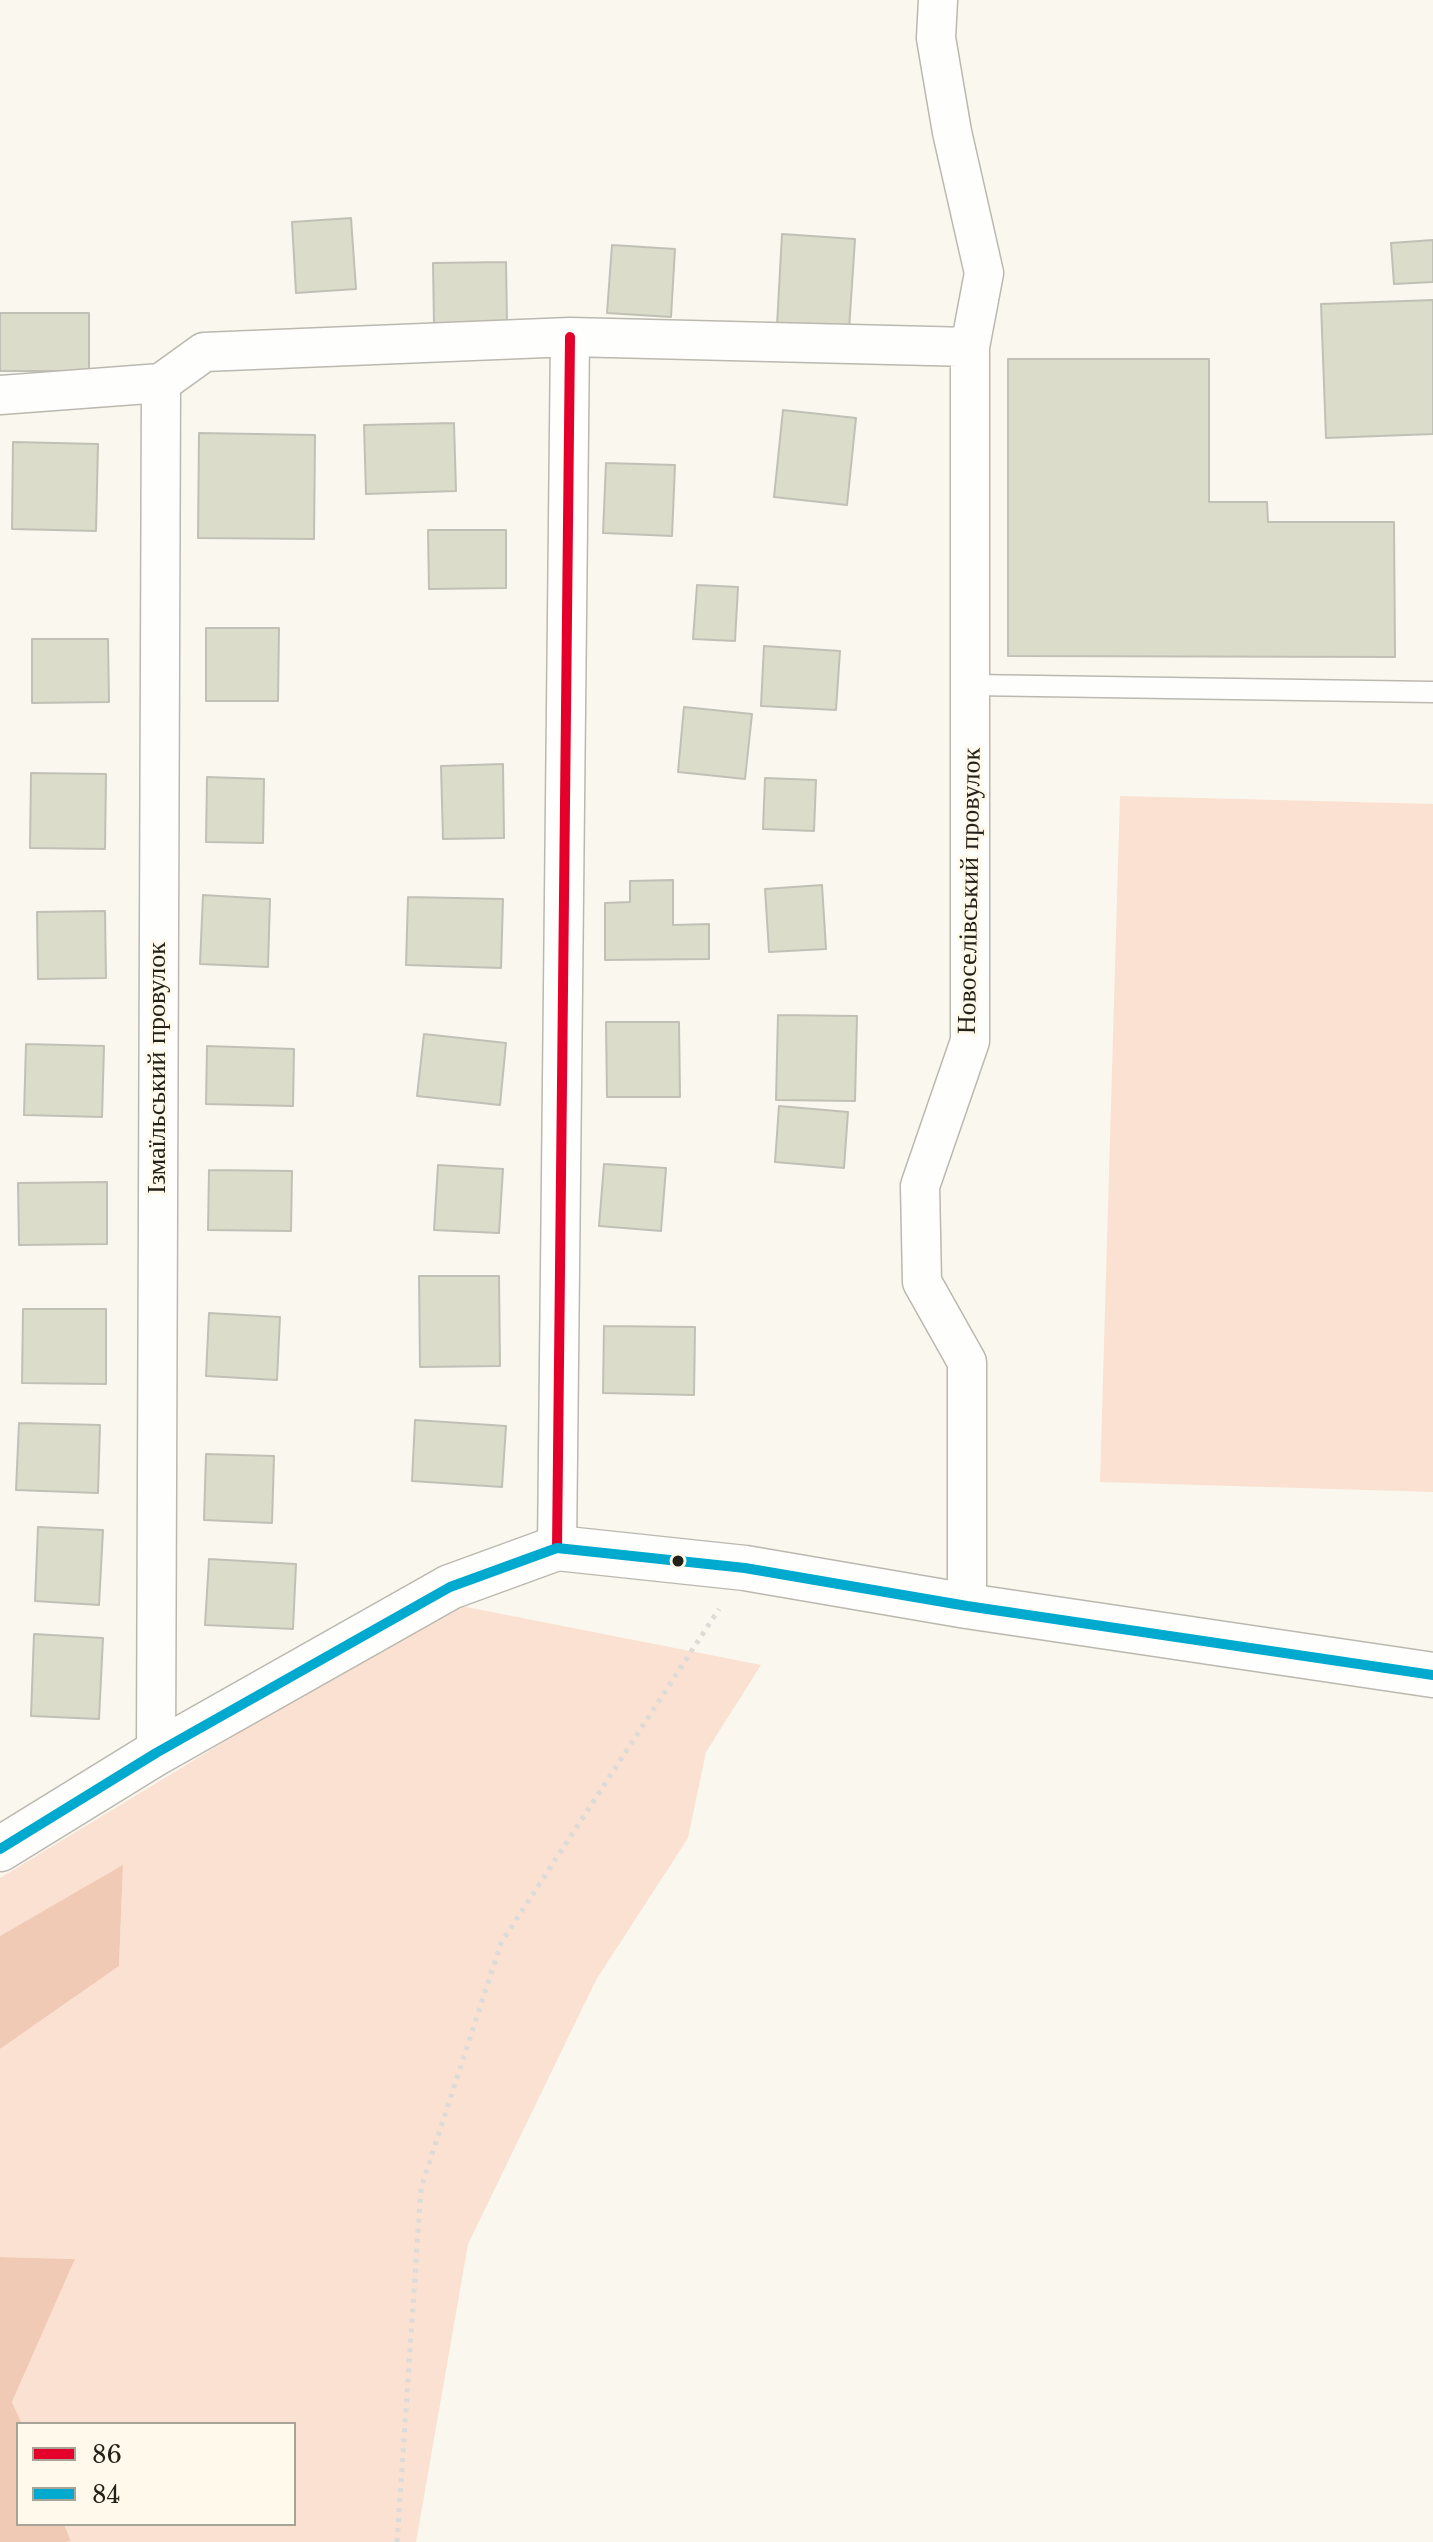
<!DOCTYPE html>
<meta charset="utf-8">
<style>
body{margin:0}
#map{position:relative;width:1433px;height:2542px;overflow:hidden;background:#faf7ee;font-family:"Libre Baskerville",serif}
canvas{display:block}
.legend{position:absolute;left:16px;top:2422px;width:280px;height:104px;box-sizing:border-box;background:#fef9ea;border:2px solid #a7a396;margin:0;padding:10px 14px;list-style:none;font-size:24px;color:#242118}
.legend li{display:flex;align-items:center;gap:16px;height:40px}
.legend b{width:40px;border:2px solid #a7a396}
</style>
<div id="map">
<canvas width="1433" height="2542"></canvas>
<ul class="legend">
<li><b style="height:10px;background:#e4002b"></b>86</li>
<li><b style="height:10px;background:#00a9ce"></b>84</li>
</ul>
</div>
<script>
const ctx = document.querySelector('canvas').getContext('2d');
ctx.lineJoin = 'round';
function paint(path, color) { ctx.fillStyle = color; ctx.fill(path, 'evenodd'); }
const toPath = rows => new Path2D(rows.map(r => 'M' + r).join(''));
function stroke(path, color, width, dash) { ctx.strokeStyle = color; ctx.lineWidth = width; ctx.lineCap = dash ? 'butt' : 'round'; ctx.setLineDash(dash || []); ctx.stroke(path); }
function write(font, color, halo, rows, align = 'center') {
  ctx.font = font + ' "Libre Baskerville",serif'; ctx.lineWidth = 6; ctx.setLineDash([]); ctx.textBaseline = 'middle'; ctx.strokeStyle = halo; ctx.fillStyle = color; for (const [text, x, y, turn = 0] of rows) {
    ctx.save(); ctx.translate(x, y); ctx.rotate((+turn || 0) * Math.PI / 180); ctx.textAlign = isNaN(turn) ? turn : align; if (halo) ctx.strokeText(text, 0, 0); ctx.fillText(text, 0, 0); ctx.restore();
  }
}
const green = toPath([
 [1120,796,1433,804,1433,1492,1100,1482],
 [451,1604,761,1665,706,1752,688,1838,596,1980,468,2244,416,2542,66,2542,71,2540,64,2524,294,2524,294,2424,22,2424,12,2402,75,2259,0,2257,0,2049,119,1966,123,1866,0,1936,0,1878]
]);
const forest = toPath([
 [123,1865,119,1966,0,2049,0,1936],
 [0,2257,75,2259,12,2402,22,2424,18,2424,18,2524,64,2524,71,2541,66,2542,0,2542]
]);
const building = toPath([
 [351,218,356,289,296,293,292,222,351,218],
 [782,234,855,239,849,330,777,326,782,234],
 [1433,240,1433,282,1394,284,1391,243,1433,240],
 [612,245,675,249,671,317,607,313,612,245],
 [506,262,507,324,434,325,433,263,506,262],
 [1433,300,1433,434,1326,438,1321,304,1433,300],
 [0,313,89,313,89,371,0,371,0,313],
 [1008,359,1209,359,1209,502,1267,502,1268,522,1394,522,1395,657,1008,656,1008,359],
 [783,410,856,418,847,505,774,497,783,410],
 [454,423,456,491,366,494,364,425,454,423],
 [199,433,315,435,314,539,198,538,199,433],
 [13,442,98,444,96,531,12,529,13,442],
 [606,463,675,465,672,536,603,533,606,463],
 [428,530,506,530,506,588,429,589,428,530],
 [697,585,738,587,735,641,693,639,697,585],
 [206,628,279,628,278,701,206,701,206,628],
 [32,639,108,639,109,702,32,703,32,639],
 [764,646,840,651,836,710,761,706,764,646],
 [684,707,752,714,745,779,678,772,684,707],
 [503,764,504,838,443,839,441,766,503,764],
 [31,773,106,774,105,849,30,848,31,773],
 [207,777,264,779,263,843,206,842,207,777],
 [765,778,816,780,814,831,763,829,765,778],
 [673,880,673,925,709,924,709,959,605,960,605,903,630,902,630,881,673,880],
 [822,885,826,949,769,952,765,889,822,885],
 [203,895,270,899,268,967,200,964,203,895],
 [408,897,503,899,501,968,406,965,408,897],
 [105,911,106,978,38,979,37,912,105,911],
 [778,1015,857,1016,855,1101,776,1100,778,1015],
 [606,1022,679,1022,680,1097,607,1097,606,1022],
 [424,1034,506,1043,500,1105,417,1096,424,1034],
 [26,1044,104,1046,102,1117,24,1115,26,1044],
 [207,1046,294,1049,293,1106,206,1104,207,1046],
 [779,1106,848,1112,844,1168,775,1162,779,1106],
 [604,1164,666,1168,661,1231,599,1226,604,1164],
 [438,1165,503,1169,499,1233,434,1230,438,1165],
 [209,1170,292,1171,291,1231,208,1230,209,1170],
 [107,1182,107,1244,19,1245,18,1183,107,1182],
 [419,1276,499,1276,500,1366,420,1367,419,1276],
 [23,1309,106,1309,106,1384,22,1383,23,1309],
 [209,1313,280,1317,277,1380,206,1376,209,1313],
 [604,1326,695,1327,694,1395,603,1393,604,1326],
 [415,1420,506,1426,502,1487,412,1481,415,1420],
 [19,1423,100,1425,98,1493,16,1490,19,1423],
 [206,1454,274,1456,272,1523,204,1520,206,1454],
 [38,1527,103,1530,99,1605,35,1601,38,1527],
 [209,1559,296,1564,293,1629,205,1625,209,1559],
 [34,1634,103,1638,99,1719,31,1716,34,1634]
]);
const path = toPath([
 [397,2542,421,2188,501,1943,719,1609]
]);
const lane = toPath([
 [972,685,1433,692]
]);
const street = toPath([
 [938,0,936,38,952,132,984,273,970,347,970,1041,920,1186,922,1282,967,1362,967,1606],
 [0,395,161,383,204,352,570,337,970,347],
 [557,1548,570,337],
 [156,1753,161,383]
]);
const secondary = toPath([
 [0,1849,156,1753,450,1587,557,1548,745,1568,967,1606,1433,1675]
]);
const bus1 = toPath([
 [557,1548,570,337]
]);
const bus2 = toPath([
 [0,1849,156,1753,450,1587,557,1548,745,1568,967,1606,1433,1675]
]);
const markers = [
 [678,1561,7,"#242118"]
];
const streetNames = [
 ["Новоселівський провулок",970,891,-89],
 ["Ізмаїльський провулок",158,1068,-90]
];
paint(green, '#fae1d1');
paint(forest, '#f0cab5');
paint(building, '#dcdcca');
stroke(building, '#c1c0b7', 2);
stroke(lane, '#bbb8b0', 23);
stroke(street, '#bbb8b0', 41);
stroke(secondary, '#bbb8b0', 47);
stroke(path, '#dcdbd8', 5, [4, 6]);
stroke(lane, '#fefefc', 20);
stroke(street, '#fefefc', 38);
stroke(secondary, '#fefefc', 44);
stroke(bus1, '#e4002b', 10);
stroke(bus2, '#00a9ce', 10);
for (const [x, y, r, color] of markers) { const dot = new Path2D(); dot.arc(x, y, r, 0, 2 * Math.PI); ctx.fillStyle = color; ctx.fill(dot); stroke(dot, '#fef9ea', 3); }
write('26px', '#242118', '#fef9ea', streetNames);
</script>
